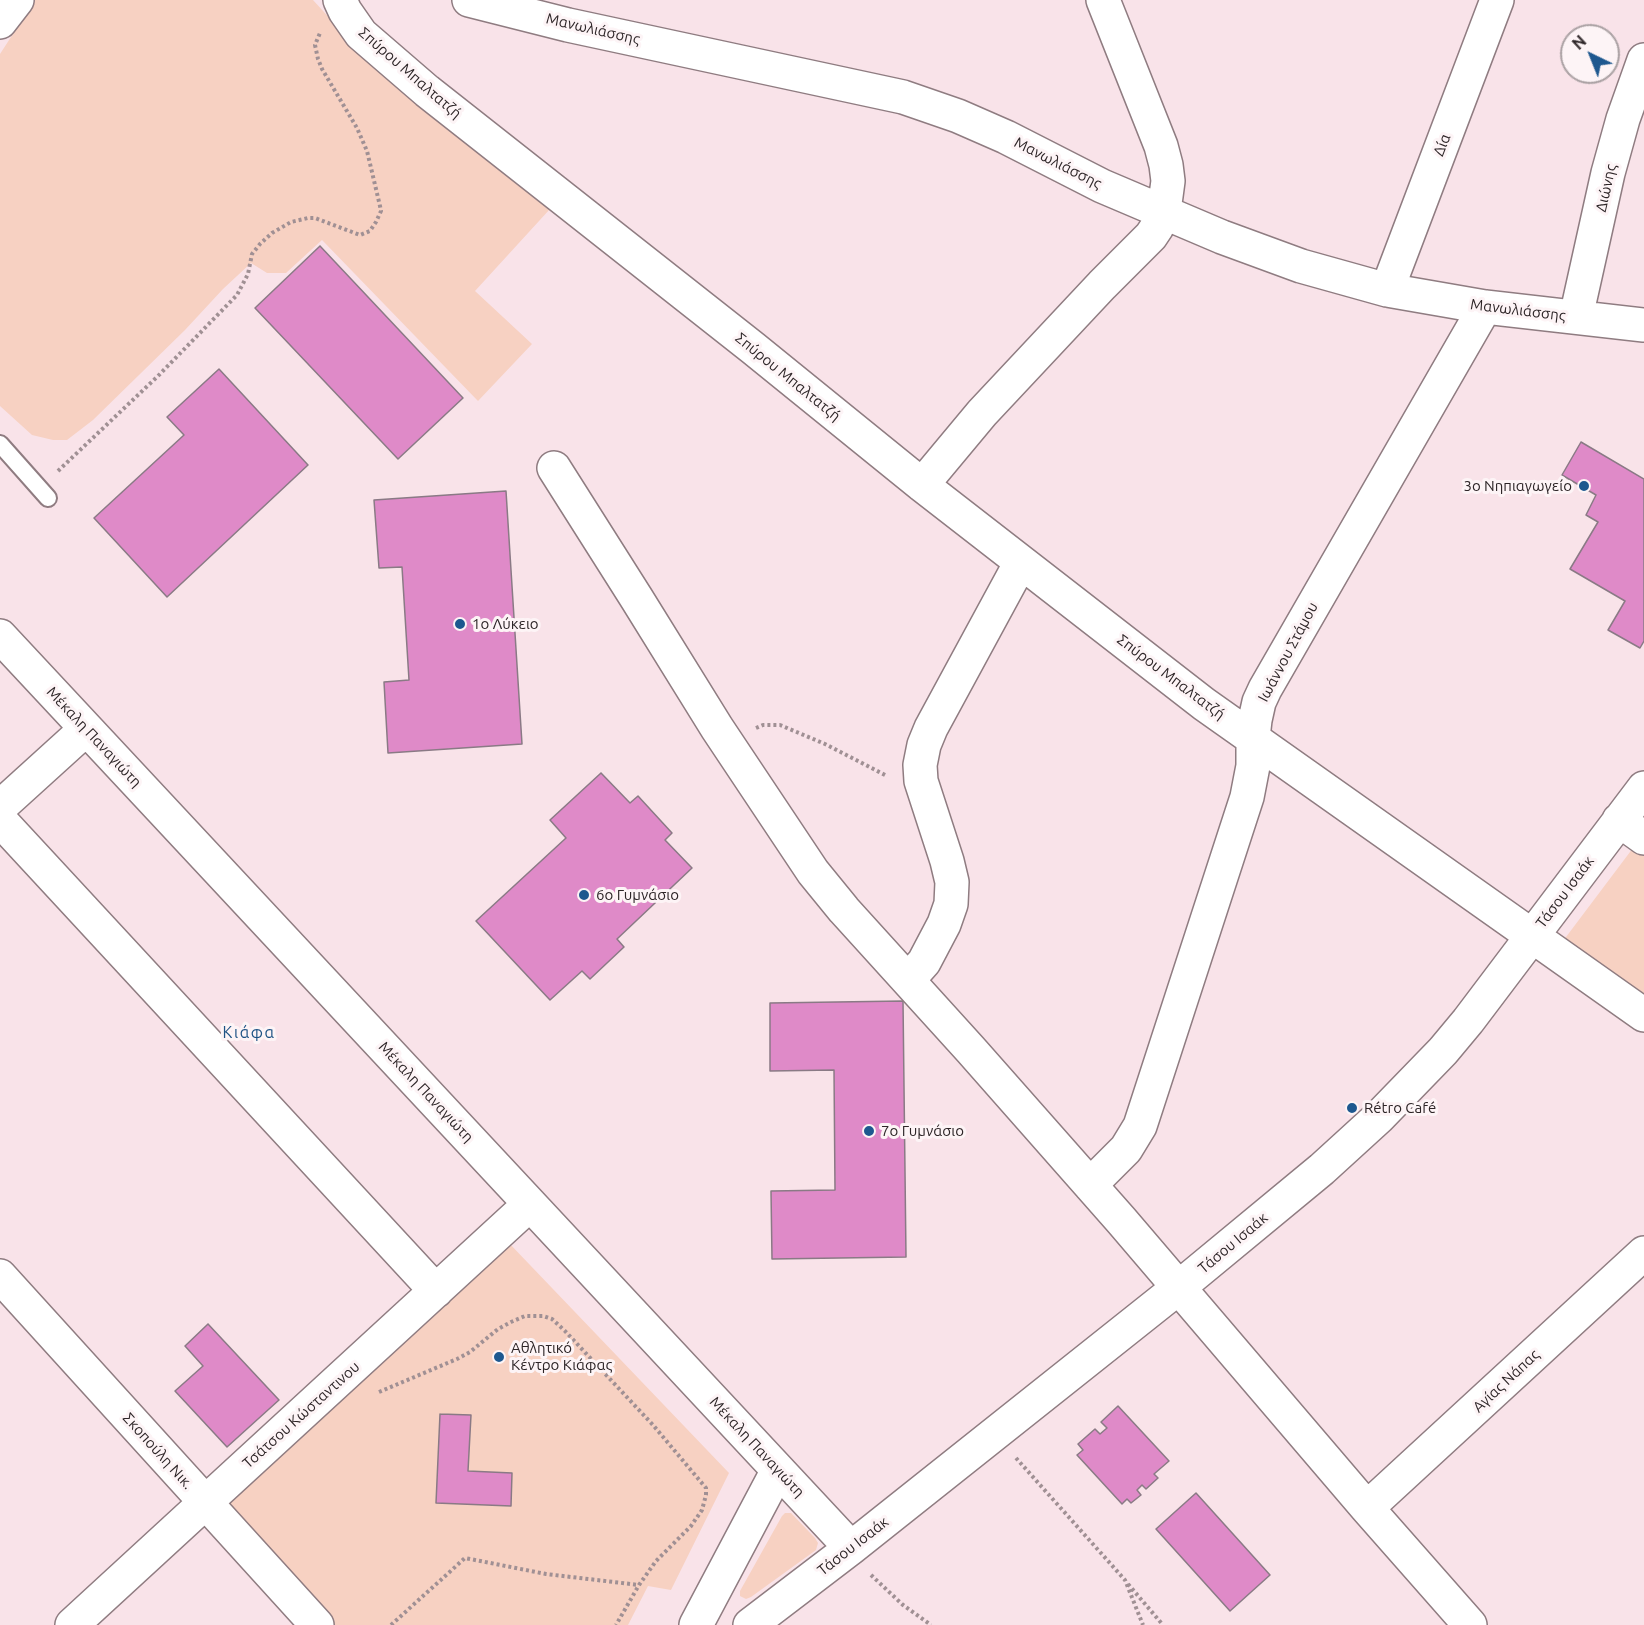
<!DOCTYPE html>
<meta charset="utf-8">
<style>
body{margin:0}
#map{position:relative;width:1644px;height:1625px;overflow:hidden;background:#f9e3e9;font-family:Ubuntu,sans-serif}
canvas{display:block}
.north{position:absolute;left:1560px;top:24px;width:60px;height:60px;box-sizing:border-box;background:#fdf4f6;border:2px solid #aaa1a3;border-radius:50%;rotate:317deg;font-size:16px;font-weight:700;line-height:24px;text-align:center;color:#2d2527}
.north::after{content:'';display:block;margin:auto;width:21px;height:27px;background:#1e588f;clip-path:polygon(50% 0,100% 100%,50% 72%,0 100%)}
</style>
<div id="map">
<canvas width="1644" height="1625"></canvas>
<div class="north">N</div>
</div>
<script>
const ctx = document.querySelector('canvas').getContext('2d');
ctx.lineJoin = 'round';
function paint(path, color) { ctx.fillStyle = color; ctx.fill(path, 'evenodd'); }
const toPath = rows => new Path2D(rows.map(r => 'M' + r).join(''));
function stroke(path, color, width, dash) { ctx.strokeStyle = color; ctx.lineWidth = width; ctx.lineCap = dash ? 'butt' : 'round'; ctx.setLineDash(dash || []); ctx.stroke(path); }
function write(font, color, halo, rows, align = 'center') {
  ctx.font = font + ' Ubuntu,sans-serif'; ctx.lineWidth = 6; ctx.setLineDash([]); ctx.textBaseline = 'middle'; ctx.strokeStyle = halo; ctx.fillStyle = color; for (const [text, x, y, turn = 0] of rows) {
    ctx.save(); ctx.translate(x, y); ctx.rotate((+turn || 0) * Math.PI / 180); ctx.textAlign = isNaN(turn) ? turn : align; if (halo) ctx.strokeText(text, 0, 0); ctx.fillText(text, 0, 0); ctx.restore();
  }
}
const green = toPath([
 [35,0,313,0,355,46,550,209,475,291,532,344,478,401,322,240,286,273,267,273,251,263,223,289,185,330,93,420,67,440,53,440,32,435,0,406,0,54],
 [1633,848,1644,856,1644,1000,1563,941],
 [508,1242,729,1473,671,1590,648,1586,628,1625,334,1625,222,1500],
 [785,1513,791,1513,815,1538,818,1543,816,1550,751,1597,746,1599,740,1596,740,1591,782,1516]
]);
const building = toPath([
 [320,246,463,398,398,459,255,308,320,246],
 [219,369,308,465,167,597,94,518,184,435,167,417,219,369],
 [1581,442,1644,479,1644,641,1640,648,1608,630,1625,601,1570,569,1598,522,1586,515,1596,495,1562,475,1581,442],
 [506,491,522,744,388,753,384,682,409,680,402,567,379,568,374,500,506,491],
 [601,773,630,803,638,796,672,833,665,840,692,868,617,939,624,947,590,979,582,971,550,1000,476,921,566,838,550,820,601,773],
 [903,1001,906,1257,772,1259,771,1191,835,1190,834,1070,770,1071,770,1003,903,1001],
 [208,1324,279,1400,227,1447,175,1391,203,1366,185,1346,208,1324],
 [1118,1406,1169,1461,1154,1474,1158,1478,1146,1489,1142,1485,1137,1490,1141,1495,1131,1503,1127,1499,1122,1504,1077,1455,1083,1450,1078,1444,1095,1429,1100,1434,1107,1428,1101,1422,1118,1406],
 [440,1414,471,1415,468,1471,512,1473,511,1506,436,1503,440,1414],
 [1196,1493,1270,1575,1230,1611,1156,1529,1196,1493]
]);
const path = toPath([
 [58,471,158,376,237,295,248,274,252,254,260,244,272,233,291,222,308,218,315,218,360,235,370,231,376,222,381,211,380,206,367,151,357,128,322,69,318,59,315,45,320,33],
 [756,728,763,725,780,725,825,744,887,776],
 [379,1392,457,1359,470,1352,498,1329,511,1322,525,1316,543,1316,552,1319,565,1331,653,1425,706,1488,706,1495,702,1510,691,1526,656,1561,639,1585,616,1625],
 [1016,1458,1125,1580,1143,1625],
 [871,1575,903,1605,931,1625],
 [1128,1584,1163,1625],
 [391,1625,465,1558,546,1574,639,1585]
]);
const lane = toPath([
 [0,444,48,498]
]);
const street = toPath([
 [340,0,345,11,361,34,427,91,753,348,922,485,1204,704,1644,1015],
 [469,0,568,25,903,97,958,116,1006,137,1102,186,1222,237,1301,266,1387,290,1485,307,1644,325],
 [1387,290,1497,0],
 [1576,317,1608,173,1623,119,1644,60],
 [554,468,637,599,717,728,813,872,844,910,971,1050,1121,1220,1367,1508,1470,1625],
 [922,485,982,413,1102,285,1151,236,1157,227,1164,211,1168,181,1166,165,1161,146,1103,0],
 [0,636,851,1548],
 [0,807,86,729],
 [0,820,436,1291],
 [1619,820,1644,838],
 [908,980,924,962,944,924,951,904,952,882,947,861,921,781,920,765,924,745,931,728,1021,562],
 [1090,1185,1126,1149,1140,1126,1247,797,1253,766,1253,738,1255,720,1259,702,1265,689,1485,307],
 [0,1276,317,1625],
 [1367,1508,1644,1253],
 [72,1625,530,1204],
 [696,1625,778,1470],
 [750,1625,851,1548,1178,1288,1322,1169,1379,1117,1443,1051,1468,1021,1644,788]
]);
const secondary = toPath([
 [0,22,17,0]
]);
const markers = [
 [1584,486,6,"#1e588f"],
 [460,624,6,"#1e588f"],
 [584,895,6,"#1e588f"],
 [1352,1108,6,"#1e588f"],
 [869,1131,6,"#1e588f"],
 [499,1357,6,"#1e588f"]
];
const streetNames = [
 ["Μανωλιάσσης",593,29,13],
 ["Σπύρου Μπαλτατζή",410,73,41],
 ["Δία",1442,145,-69],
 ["Μανωλιάσσης",1058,163,27],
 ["Διώνης",1606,188,-77],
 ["Μανωλιάσσης",1518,310,7],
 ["Σπύρου Μπαλτατζή",788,377,39],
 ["Ιωάννου Στάμου",1288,652,-62],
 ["Σπύρου Μπαλτατζή",1171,677,37],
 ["Μέκαλη Παναγιώτη",94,737,47],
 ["Τάσου Ισαάκ",1565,892,-53],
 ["Μέκαλη Παναγιώτη",426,1092,47],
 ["Τάσου Ισαάκ",1233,1243,-40],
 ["Αγίας Νάπας",1506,1381,-43],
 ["Τσάτσου Κώσταντινου",301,1415,-42],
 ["Μέκαλη Παναγιώτη",757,1447,47],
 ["Σκοπούλη Νικ.",158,1451,48],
 ["Τάσου Ισαάκ",853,1546,-38]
];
const poiNames = [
 ["3ο Νηπιαγωγείο",1572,486,"right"],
 ["1ο Λύκειο",472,624],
 ["6ο Γυμνάσιο",596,895],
 ["Rétro Café",1364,1108],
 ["7ο Γυμνάσιο",881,1131],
 ["Αθλητικό",511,1348],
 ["Κέντρο Κιάφας",511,1365]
];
const neighbourhoodNames = [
 ["Κιάφα",249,1033]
];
paint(green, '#f7d1c2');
paint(building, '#df8ac8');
stroke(building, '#8a7a85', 1.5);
stroke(lane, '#8f7c81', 20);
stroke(street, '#8f7c81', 36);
stroke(secondary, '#8f7c81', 36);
stroke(path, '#a09094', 4, [3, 3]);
stroke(lane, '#fff', 16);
stroke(street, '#fff', 33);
stroke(secondary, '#fff', 33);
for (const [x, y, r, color] of markers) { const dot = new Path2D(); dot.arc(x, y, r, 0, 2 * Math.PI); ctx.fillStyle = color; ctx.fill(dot); stroke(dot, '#fdf4f6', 2); }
write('15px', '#2d2527', '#fdf4f6', streetNames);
write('15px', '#2d2527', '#fdf4f6', poiNames, 'left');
ctx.letterSpacing = '1.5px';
write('16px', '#1d5284', '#fdf4f6', neighbourhoodNames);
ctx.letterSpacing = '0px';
</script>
